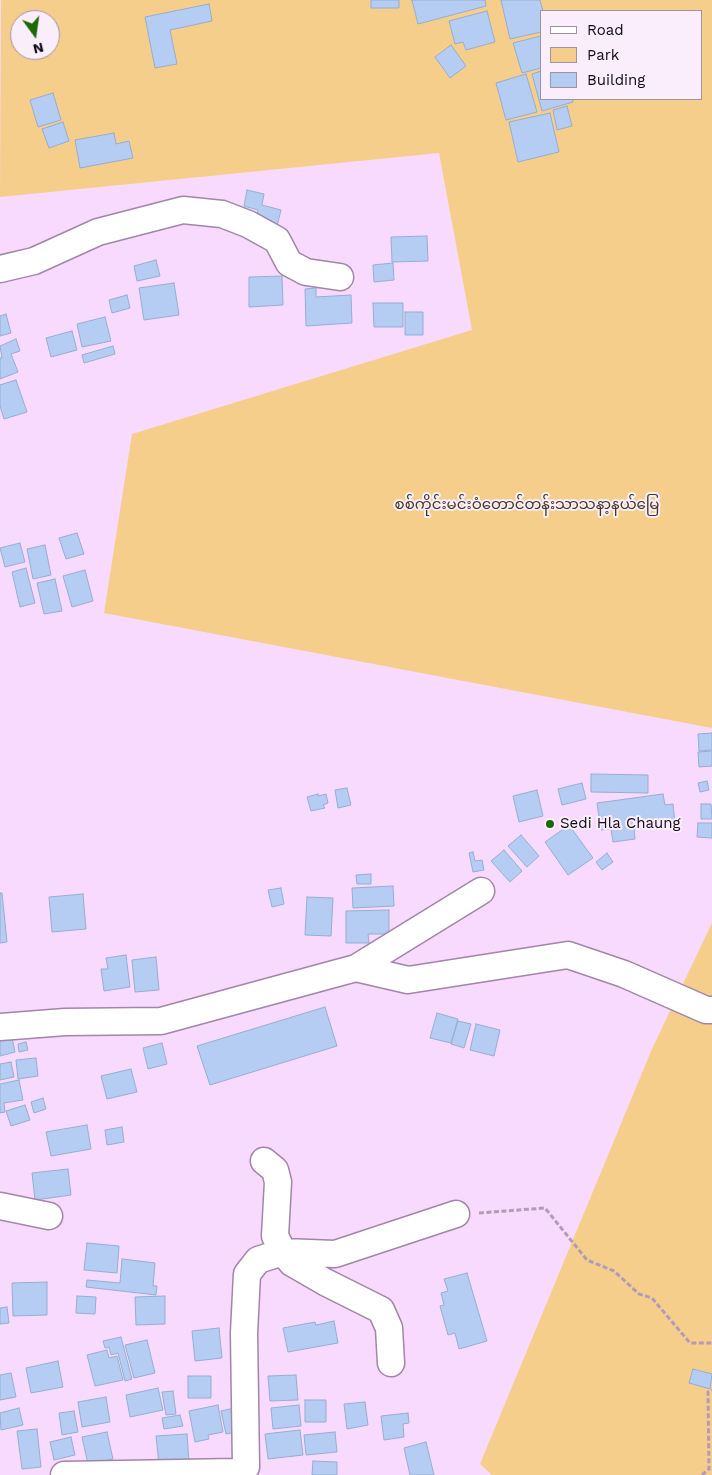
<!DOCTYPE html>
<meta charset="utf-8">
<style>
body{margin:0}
#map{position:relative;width:712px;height:1475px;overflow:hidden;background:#f7dafe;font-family:"Work Sans",sans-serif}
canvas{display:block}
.legend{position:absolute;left:540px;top:10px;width:162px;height:90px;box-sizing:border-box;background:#faeefd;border:1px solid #9e93a1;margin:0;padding:6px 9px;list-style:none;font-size:15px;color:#130a16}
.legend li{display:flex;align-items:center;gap:10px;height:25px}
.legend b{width:25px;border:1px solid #9e93a1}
.north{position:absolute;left:10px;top:10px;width:50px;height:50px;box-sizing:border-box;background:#faeefd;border:1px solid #9e93a1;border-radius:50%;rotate:166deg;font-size:14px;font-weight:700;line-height:20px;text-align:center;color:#130a16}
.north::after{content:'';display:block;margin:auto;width:18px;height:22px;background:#1f6904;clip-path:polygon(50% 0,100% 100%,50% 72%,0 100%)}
</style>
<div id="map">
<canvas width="712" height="1475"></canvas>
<ul class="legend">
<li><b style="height:6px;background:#fff"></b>Road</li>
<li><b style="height:14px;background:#f5ce8c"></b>Park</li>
<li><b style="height:14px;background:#b6cdf3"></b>Building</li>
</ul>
<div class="north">N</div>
</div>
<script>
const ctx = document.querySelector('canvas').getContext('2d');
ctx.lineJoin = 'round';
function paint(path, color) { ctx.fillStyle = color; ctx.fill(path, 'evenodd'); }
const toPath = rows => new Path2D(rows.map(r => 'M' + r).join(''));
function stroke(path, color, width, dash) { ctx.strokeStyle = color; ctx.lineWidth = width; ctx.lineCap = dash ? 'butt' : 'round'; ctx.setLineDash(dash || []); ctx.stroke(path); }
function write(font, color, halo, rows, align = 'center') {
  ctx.font = font + ' "Work Sans","Noto Sans Myanmar",sans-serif'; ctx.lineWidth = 4; ctx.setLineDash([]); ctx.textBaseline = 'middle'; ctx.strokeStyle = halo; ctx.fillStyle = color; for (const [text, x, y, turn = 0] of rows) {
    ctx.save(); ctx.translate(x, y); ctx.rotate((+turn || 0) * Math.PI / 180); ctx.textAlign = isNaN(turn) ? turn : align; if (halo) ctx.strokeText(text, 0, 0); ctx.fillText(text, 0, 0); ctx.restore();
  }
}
const green = toPath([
 [1,0,712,0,712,728,104,613,132,434,472,330,439,153,0,197],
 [541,11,701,11,701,99,541,99],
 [20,20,50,20,50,50,20,50],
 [712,923,712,1475,492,1475,480,1464,652,1049]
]);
const building = toPath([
 [371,0,399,0,399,8,371,8,371,0],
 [412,0,485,0,486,6,418,24,412,0],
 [501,0,540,0,543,11,541,11,541,32,510,39,501,0],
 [209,4,212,21,170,30,177,64,155,68,145,17,209,4],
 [487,11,495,42,466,50,463,42,455,44,449,21,487,11],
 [541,36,541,68,522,73,513,43,541,36],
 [451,45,466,66,450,78,435,57,451,45],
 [541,71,541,99,572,99,573,102,542,111,532,74,541,71],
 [526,74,537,112,506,120,496,83,526,74],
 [53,93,61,120,38,127,30,100,53,93],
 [567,106,572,126,557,130,553,110,567,106],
 [550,113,559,152,518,162,509,122,550,113],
 [63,122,69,141,49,148,42,129,63,122],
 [114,133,116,144,129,141,133,158,80,168,75,140,114,133],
 [247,190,264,194,262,205,281,210,277,226,255,221,258,210,244,206,247,190],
 [427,236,428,261,392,262,391,237,427,236],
 [156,260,160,276,137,281,134,266,156,260],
 [393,263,394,280,374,282,373,265,393,263],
 [282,276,283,305,249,307,249,277,282,276],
 [174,283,179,315,144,320,139,288,174,283],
 [316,288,316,297,351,295,352,323,306,326,305,289,316,288],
 [127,295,130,308,112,313,109,300,127,295],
 [373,303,403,303,403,327,374,327,373,303],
 [405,312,423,312,423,335,405,335,405,312],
 [6,314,11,333,0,336,0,316,6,314],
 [105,317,111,341,82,347,77,324,105,317],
 [72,331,77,350,51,357,46,338,72,331],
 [16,339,20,351,11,354,18,372,0,379,0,358,2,358,0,346,16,339],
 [113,346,115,354,84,363,82,355,113,346],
 [16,380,27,412,4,419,0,406,0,385,16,380],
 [77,533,84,554,66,559,59,538,77,533],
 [20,543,25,562,5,567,0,548,20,543],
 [45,545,51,575,33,579,27,549,45,545],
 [26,568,35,603,20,607,12,572,26,568],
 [85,570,93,601,72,607,63,576,85,570],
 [55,579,62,611,44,614,37,583,55,579],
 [712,733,712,750,699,751,698,734,712,733],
 [712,751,712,766,699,767,698,752,712,751],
 [591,774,648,775,648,793,591,792,591,774],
 [707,781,709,790,700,792,698,783,707,781],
 [582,783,586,799,562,805,558,789,582,783],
 [347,788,351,805,338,808,335,790,347,788],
 [537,790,543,816,519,822,513,796,537,790],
 [318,794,318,796,326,794,328,803,323,805,325,808,311,811,307,797,318,794],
 [663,794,665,805,673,804,675,824,634,829,635,839,613,842,611,829,601,830,597,803,663,794],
 [701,804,711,804,712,819,701,819,701,804],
 [698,823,712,823,712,838,697,837,698,823],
 [569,825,593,858,568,875,545,842,569,825],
 [521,835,539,856,527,867,508,846,521,835],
 [504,850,522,871,510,882,491,861,504,850],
 [473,852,475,861,482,860,484,870,473,872,469,853,473,852],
 [607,853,613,862,602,870,596,862,607,853],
 [371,874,371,884,357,884,356,875,371,874],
 [393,886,394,906,353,908,352,888,393,886],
 [281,888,284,904,272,907,268,890,281,888],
 [0,893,2,893,7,942,0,943,0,893],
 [83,894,86,929,52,932,49,897,83,894],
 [307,897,333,898,331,936,305,935,307,897],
 [389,910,389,934,368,934,369,943,346,943,346,911,389,910],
 [126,955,130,987,104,991,101,969,108,969,106,958,126,955],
 [156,957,159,990,135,992,132,960,156,957],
 [325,1007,337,1046,210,1085,197,1046,325,1007],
 [437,1013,458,1019,451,1043,430,1038,437,1013],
 [458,1021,471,1024,464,1048,451,1044,458,1021],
 [476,1024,500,1030,494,1056,470,1050,476,1024],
 [10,1028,15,1052,0,1056,0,1030,10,1028],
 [26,1042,28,1050,19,1052,18,1044,26,1042],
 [162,1043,167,1064,148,1069,143,1048,162,1043],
 [36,1058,38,1076,18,1079,16,1060,36,1058],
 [11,1062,14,1077,0,1080,0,1064,11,1062],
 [131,1069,137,1092,107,1099,101,1076,131,1069],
 [19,1080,23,1100,4,1103,5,1112,0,1113,0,1084,19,1080],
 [43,1098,46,1109,34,1113,31,1102,43,1098],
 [25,1105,30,1120,11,1126,6,1111,25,1105],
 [87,1125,91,1149,51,1156,46,1132,87,1125],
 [122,1127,124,1142,107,1145,105,1130,122,1127],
 [68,1169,71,1195,35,1200,32,1173,68,1169],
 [87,1243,119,1246,117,1273,84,1270,87,1243],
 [122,1259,155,1263,153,1286,157,1286,156,1295,86,1287,87,1280,120,1283,122,1259],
 [467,1273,487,1341,459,1349,455,1333,448,1335,440,1306,444,1305,441,1293,448,1291,444,1279,467,1273],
 [47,1282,47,1315,13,1316,12,1283,47,1282],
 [77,1296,96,1297,95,1314,76,1313,77,1296],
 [165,1296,165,1324,136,1325,135,1297,165,1296],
 [7,1307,9,1323,0,1324,0,1308,7,1307],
 [334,1321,338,1343,288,1352,283,1328,315,1322,316,1325,334,1321],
 [219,1328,222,1358,195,1361,192,1331,219,1328],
 [121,1337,132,1379,125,1381,118,1353,111,1355,109,1347,105,1348,103,1341,121,1337],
 [147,1340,155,1373,134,1378,125,1345,147,1340],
 [107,1350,109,1358,117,1356,123,1380,95,1386,87,1355,107,1350],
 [58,1361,63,1387,31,1393,26,1368,58,1361],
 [693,1369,712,1374,710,1389,689,1383,693,1369],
 [11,1373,16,1397,0,1400,0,1375,11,1373],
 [296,1375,298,1400,270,1401,268,1376,296,1375],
 [188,1376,211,1376,211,1398,188,1398,188,1376],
 [158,1388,163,1410,130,1417,126,1395,158,1388],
 [173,1391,176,1414,166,1415,162,1392,173,1391],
 [106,1397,110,1422,82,1427,78,1402,106,1397],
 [305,1400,326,1400,326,1422,305,1422,305,1400],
 [365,1402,368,1425,347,1429,344,1404,365,1402],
 [218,1405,223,1432,208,1435,209,1439,195,1442,189,1411,218,1405],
 [299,1405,301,1426,273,1429,271,1408,299,1405],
 [19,1408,23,1425,1,1430,0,1413,19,1408],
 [234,1408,239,1432,226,1434,221,1411,234,1408],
 [74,1411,78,1432,62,1435,59,1413,74,1411],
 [408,1413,409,1423,403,1424,404,1437,384,1440,381,1416,408,1413],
 [180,1415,183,1426,164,1429,162,1418,180,1415],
 [37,1429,41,1467,22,1469,17,1431,37,1429],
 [300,1430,303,1455,268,1459,265,1434,300,1430],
 [107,1432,113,1459,88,1464,82,1437,107,1432],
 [335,1432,337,1452,306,1455,304,1435,335,1432],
 [187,1434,189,1462,159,1465,156,1436,187,1434],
 [71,1437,75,1455,54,1460,50,1442,71,1437],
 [426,1442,434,1475,410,1475,404,1448,426,1442],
 [313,1461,337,1462,337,1475,312,1475,313,1461]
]);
const path = toPath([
 [479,1213,545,1208,587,1260,614,1271,639,1294,652,1298,690,1343,712,1343],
 [702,1475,709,1469,708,1392,712,1390]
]);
const minor = toPath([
 [0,269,34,261,98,232,183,210,222,214,248,224,277,240,289,263,306,272,340,277],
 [356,968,481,891],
 [0,1027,65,1022,161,1021,356,968,408,980,568,955,624,974,706,1010,712,1010],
 [264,1161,275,1170,278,1182,275,1236,283,1252,335,1254,456,1214],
 [0,1206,49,1216],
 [64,1475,236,1472,246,1467,244,1333,247,1274,258,1260,283,1252,292,1263,325,1282,381,1310,389,1328,391,1363]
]);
const markers = [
 [550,824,5,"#1f6904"]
];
const parkNames = [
 ["စစ်ကိုင်းမင်းဝံတောင်တန်းသာသနာ့နယ်မြေ",527,505]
];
const poiNames = [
 ["Sedi Hla Chaung",560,824]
];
paint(green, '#f5ce8c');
paint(building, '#b6cdf3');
stroke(building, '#96add1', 1);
stroke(minor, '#a186a8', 29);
stroke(path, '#b29bb8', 3, [5, 2.5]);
stroke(minor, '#fff', 26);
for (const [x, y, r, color] of markers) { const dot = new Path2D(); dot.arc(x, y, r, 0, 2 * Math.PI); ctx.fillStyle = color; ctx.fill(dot); stroke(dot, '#faeefd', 2); }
write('15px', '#443822', '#faeefd', parkNames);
write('15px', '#130a16', '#faeefd', poiNames, 'left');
</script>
